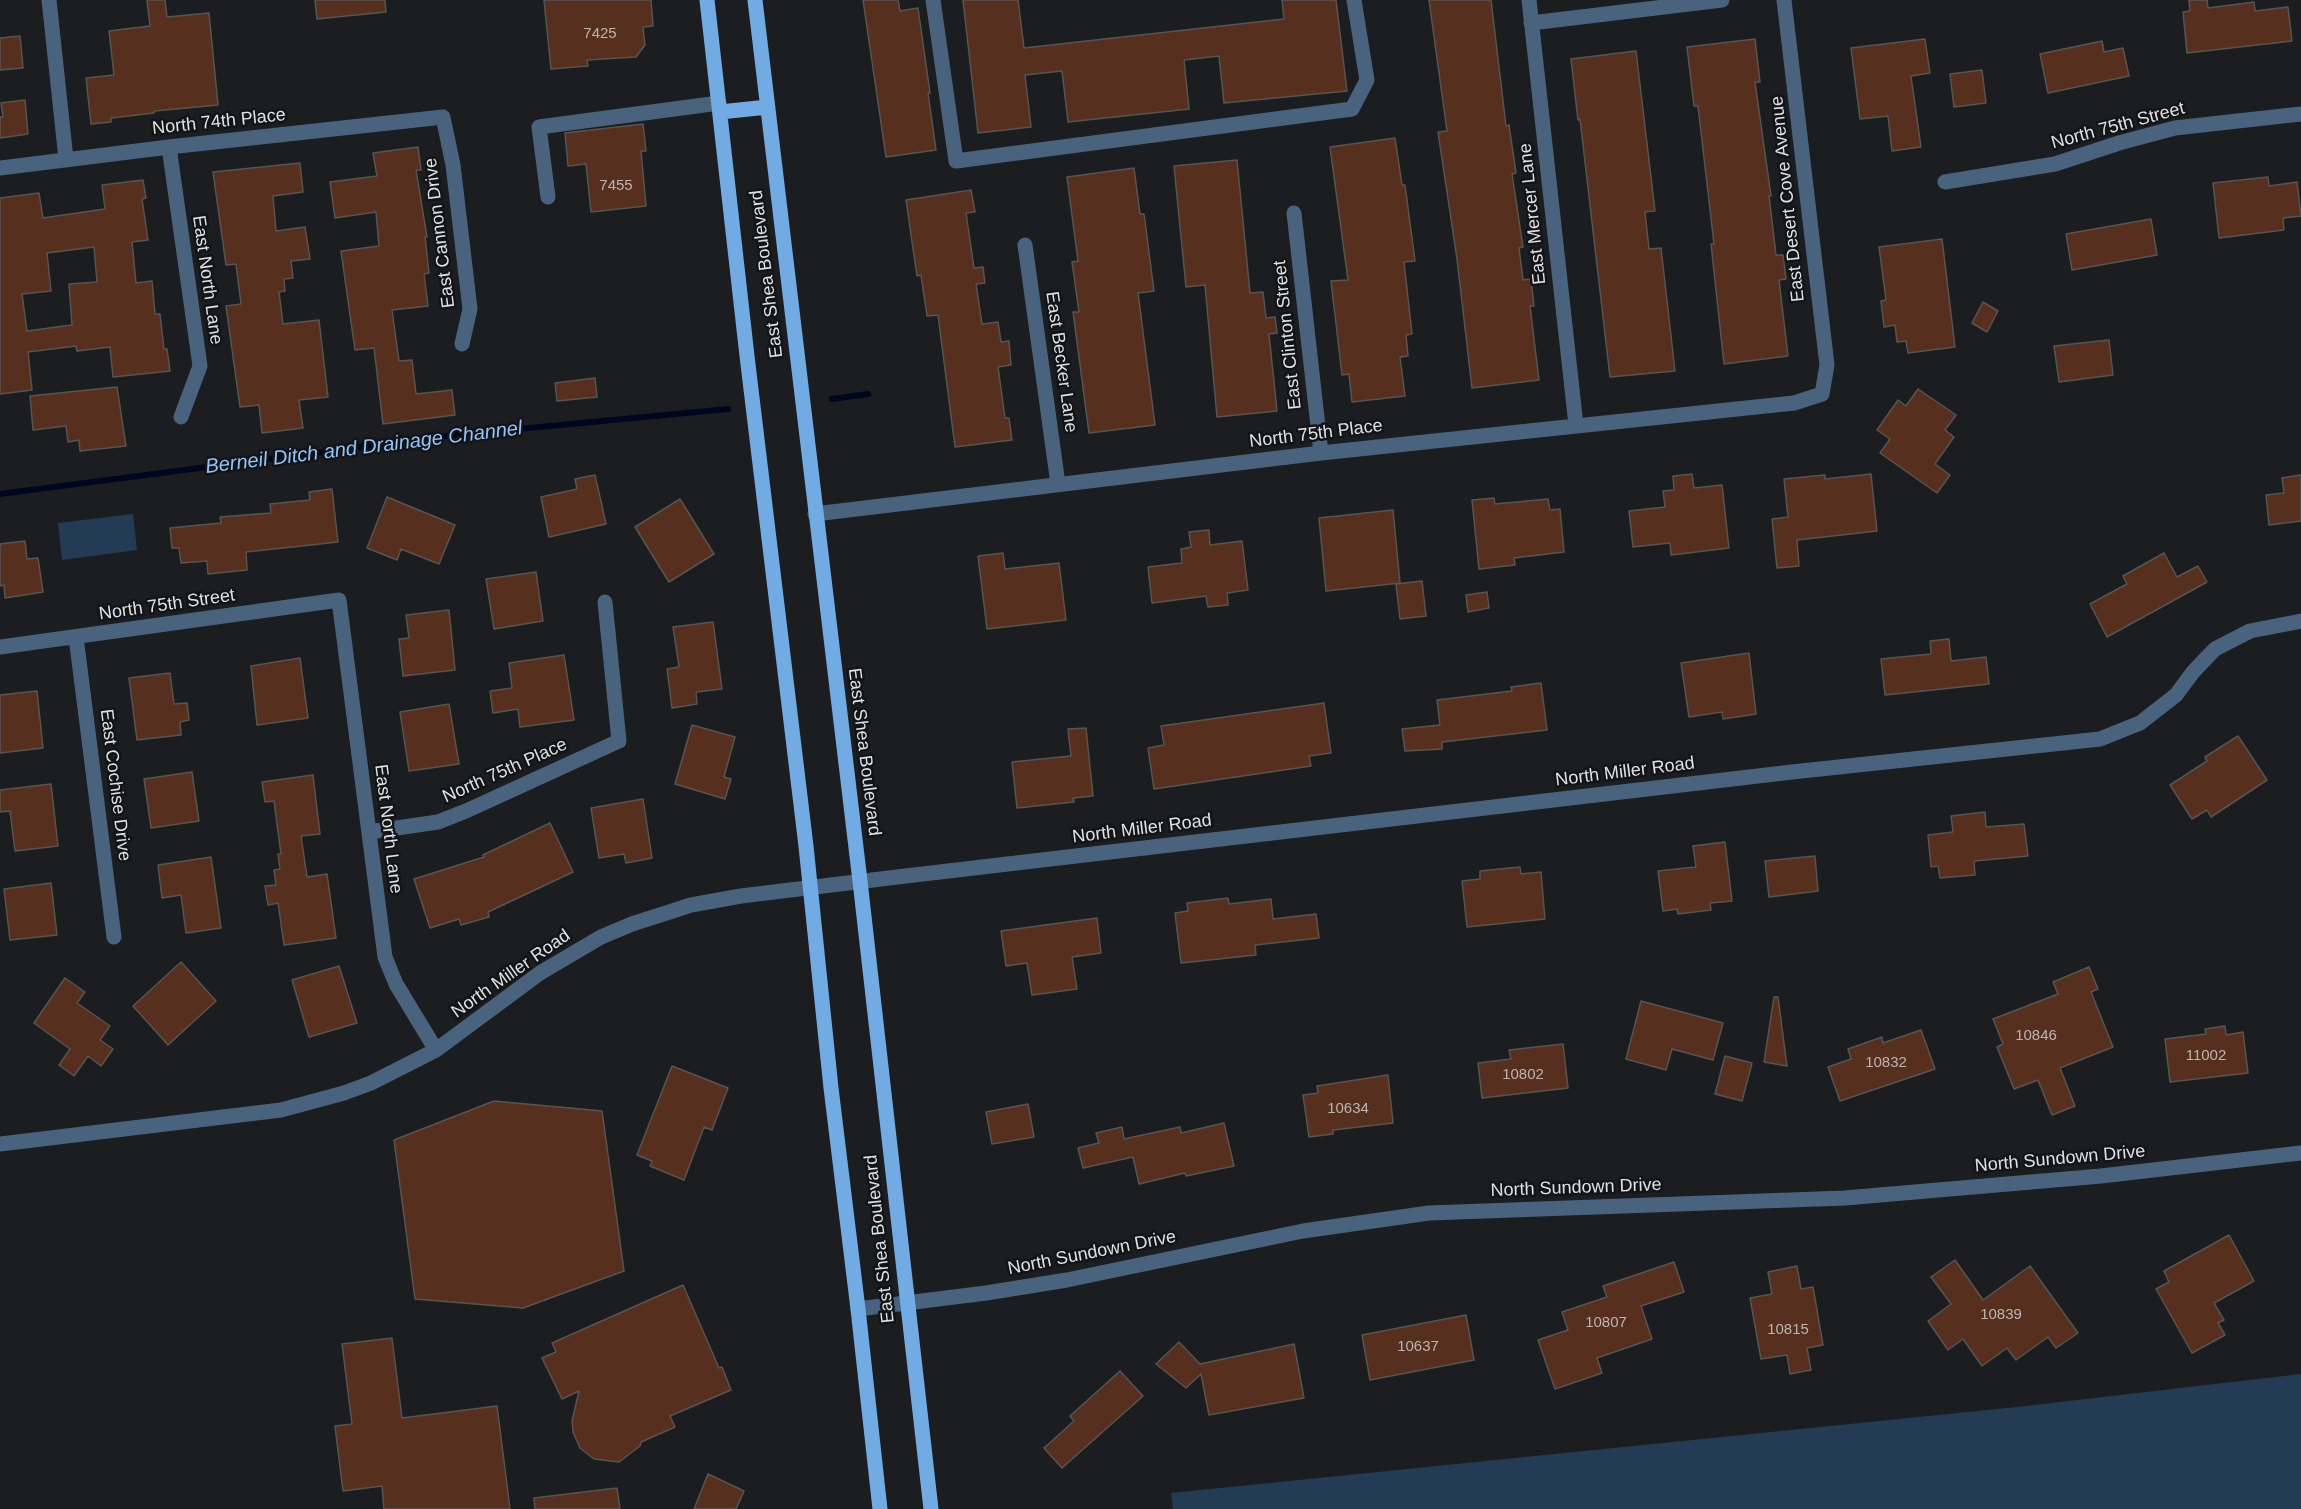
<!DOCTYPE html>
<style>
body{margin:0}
canvas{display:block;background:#1b1d20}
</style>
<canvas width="2301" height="1509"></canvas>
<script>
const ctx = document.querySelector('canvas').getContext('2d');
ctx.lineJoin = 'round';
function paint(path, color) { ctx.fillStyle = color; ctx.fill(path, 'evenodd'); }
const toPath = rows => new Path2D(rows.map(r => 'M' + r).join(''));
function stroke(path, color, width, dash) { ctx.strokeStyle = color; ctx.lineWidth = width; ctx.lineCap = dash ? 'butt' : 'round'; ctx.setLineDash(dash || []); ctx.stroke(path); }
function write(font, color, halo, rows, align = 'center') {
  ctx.font = font + ' Arial,sans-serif'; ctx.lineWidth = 5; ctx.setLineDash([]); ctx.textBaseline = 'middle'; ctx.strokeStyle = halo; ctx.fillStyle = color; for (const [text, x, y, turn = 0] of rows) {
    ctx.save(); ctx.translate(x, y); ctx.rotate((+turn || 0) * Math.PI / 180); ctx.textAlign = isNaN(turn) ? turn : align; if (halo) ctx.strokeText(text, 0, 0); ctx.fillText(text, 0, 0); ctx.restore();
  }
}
const green = toPath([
 [133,514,137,550,62,560,58,523],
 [2301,1374,2301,1509,1173,1509,1171,1493,2017,1407]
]);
const stream = toPath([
 [832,399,868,394],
 [0,494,445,436,728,409]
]);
const building = toPath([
 [147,0,165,0,167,17,209,13,218,105,154,111,154,113,111,118,111,122,91,124,86,78,114,75,109,31,150,26,147,0],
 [315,0,385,0,386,12,317,19,315,0],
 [544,0,651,0,653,26,643,27,645,45,636,57,587,60,588,66,551,69,544,0],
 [863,0,898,0,900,11,918,8,930,93,928,93,936,150,886,157,863,0],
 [963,0,1018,0,1024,48,1284,19,1282,0,1336,0,1347,91,1224,103,1219,56,1184,60,1189,109,1068,122,1062,71,1025,75,1031,127,978,133,963,0],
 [1429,0,1491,0,1506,126,1509,125,1516,173,1512,174,1523,247,1519,248,1523,280,1531,279,1534,306,1530,306,1539,380,1472,388,1457,259,1438,132,1447,131,1429,0],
 [2189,0,2207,0,2208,8,2254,2,2255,11,2288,7,2292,41,2187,53,2183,12,2190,11,2189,0],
 [20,36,23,68,0,70,0,38,20,36],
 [1755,39,1760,82,1755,82,1771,196,1769,196,1776,255,1783,255,1786,279,1779,280,1788,356,1724,364,1711,244,1714,244,1698,106,1694,106,1687,47,1755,39],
 [1925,39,1930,73,1911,76,1921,147,1892,151,1888,116,1860,119,1851,48,1925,39],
 [2102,41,2104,52,2123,48,2129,76,2048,93,2040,54,2102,41],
 [1636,51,1655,211,1645,212,1649,249,1661,248,1675,371,1610,377,1580,119,1578,120,1571,59,1636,51],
 [1982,70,1986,103,1954,107,1950,74,1982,70],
 [25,100,28,134,0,138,0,117,3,117,1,103,25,100],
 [643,124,646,151,641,151,646,206,591,212,586,164,568,166,565,133,643,124],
 [1395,138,1402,185,1405,185,1415,261,1404,262,1412,334,1406,335,1408,356,1400,357,1405,396,1352,402,1349,374,1342,375,1331,281,1348,280,1330,147,1395,138],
 [418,147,421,170,416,170,427,237,425,237,429,273,424,274,428,306,392,310,399,361,412,360,416,394,452,390,455,415,383,424,374,348,355,350,341,251,379,246,376,212,335,218,330,182,377,176,373,153,418,147],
 [1237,160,1250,293,1263,292,1266,318,1275,317,1277,333,1269,334,1277,411,1217,417,1205,285,1186,287,1174,166,1237,160],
 [300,163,303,192,273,196,276,231,305,227,310,259,291,261,293,278,284,279,285,291,279,292,283,324,319,320,328,397,299,400,303,428,262,433,259,405,240,407,226,306,241,304,236,264,226,265,213,172,300,163],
 [1134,168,1140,214,1144,214,1154,291,1138,293,1155,425,1089,433,1073,312,1079,312,1072,262,1078,261,1067,177,1134,168],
 [2268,177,2269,186,2297,182,2301,216,2283,218,2284,230,2219,238,2213,183,2268,177],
 [143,180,146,198,142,199,148,240,132,242,136,283,152,281,155,314,160,314,164,349,167,349,170,371,113,377,110,347,77,351,76,346,28,352,32,390,0,394,0,198,39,193,43,218,105,209,102,185,143,180],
 [94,247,97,282,69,284,72,325,27,331,22,294,51,291,47,253,94,247],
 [971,190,975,212,966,213,974,268,983,267,985,283,976,284,982,324,998,322,1001,342,1009,341,1011,365,998,367,1005,418,1009,418,1012,440,955,447,938,315,927,316,921,275,917,276,906,200,971,190],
 [2151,219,2157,255,2072,270,2066,234,2151,219],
 [1942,239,1955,347,1908,353,1906,341,1897,342,1895,325,1884,327,1881,301,1886,300,1879,247,1942,239],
 [1983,302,1998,311,1987,332,1972,323,1983,302],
 [2109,340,2113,375,2059,382,2054,346,2109,340],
 [595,378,597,397,557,401,555,383,595,378],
 [117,387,126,446,80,451,79,440,68,442,66,426,33,430,30,396,117,387],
 [1918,389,1956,415,1945,430,1954,437,1935,464,1950,475,1937,493,1880,453,1890,439,1877,430,1898,400,1906,406,1918,389],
 [1692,474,1694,488,1722,485,1729,548,1671,555,1670,543,1633,547,1629,511,1665,507,1663,491,1674,490,1673,476,1692,474],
 [1871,474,1877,531,1797,540,1799,566,1777,568,1772,519,1788,517,1784,479,1825,475,1825,479,1871,474],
 [595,475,606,524,549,537,541,497,577,489,575,479,595,475],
 [2301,475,2301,521,2269,525,2266,495,2284,493,2282,478,2301,475],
 [332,489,338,542,246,552,247,570,208,574,207,561,181,563,179,548,172,548,170,528,221,523,220,517,271,513,270,504,310,500,309,492,332,489],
 [387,497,455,525,439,564,401,549,397,560,367,548,387,497],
 [1494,498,1495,504,1548,499,1550,510,1560,509,1564,552,1514,558,1515,565,1479,569,1472,500,1494,498],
 [680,499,714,554,669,582,635,527,680,499],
 [1393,510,1400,583,1326,591,1319,518,1393,510],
 [1209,530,1210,545,1242,541,1248,590,1227,593,1228,605,1208,607,1206,596,1152,603,1148,567,1182,563,1181,549,1191,547,1189,532,1209,530],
 [25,541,27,559,38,558,43,592,5,598,4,585,0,586,0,544,25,541],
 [1003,553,1005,569,1059,563,1066,620,987,629,978,556,1003,553],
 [2164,553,2177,577,2198,566,2207,582,2107,637,2090,604,2127,584,2123,576,2164,553],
 [536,572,543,621,494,629,486,579,536,572],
 [1422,581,1426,616,1400,619,1396,584,1422,581],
 [1487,592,1489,608,1468,612,1466,595,1487,592],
 [449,610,455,670,403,676,399,639,409,638,406,615,449,610],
 [713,622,722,689,696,692,697,704,672,708,667,669,679,667,673,627,713,622],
 [1949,639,1951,661,1986,657,1989,684,1885,695,1881,659,1931,654,1930,641,1949,639],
 [1749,653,1756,714,1723,719,1722,712,1689,717,1681,663,1749,653],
 [564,655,574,720,520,727,518,709,493,713,490,691,512,688,509,663,564,655],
 [300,658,308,718,257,725,251,666,300,658],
 [170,673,174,704,187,703,189,720,180,722,181,735,137,740,129,678,170,673],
 [1541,683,1547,730,1442,742,1442,749,1405,751,1402,729,1440,725,1437,700,1512,691,1511,687,1541,683],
 [37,691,43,748,0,753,0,695,37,691],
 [1324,703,1331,753,1309,756,1311,766,1154,789,1148,748,1164,745,1161,726,1324,703],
 [449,704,459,764,409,771,400,712,449,704],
 [692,725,735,737,724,777,731,779,725,799,675,784,692,725],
 [1086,728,1093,796,1073,798,1074,802,1017,808,1012,762,1071,756,1068,729,1086,728],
 [2238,736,2267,780,2211,817,2207,810,2192,819,2170,785,2207,761,2205,757,2238,736],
 [192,772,199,821,151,828,144,779,192,772],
 [313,775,320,834,301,836,307,877,327,874,336,938,284,945,278,903,268,905,265,886,276,885,274,870,280,869,278,854,281,854,274,801,265,802,262,782,313,775],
 [51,784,58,846,15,851,10,811,0,812,0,790,51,784],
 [643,799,652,858,626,863,624,854,599,858,591,808,643,799],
 [1985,812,1986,827,2024,824,2028,856,1974,861,1975,875,1940,878,1938,866,1931,867,1928,835,1953,832,1951,816,1985,812],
 [550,823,573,872,488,912,489,917,461,925,459,919,430,928,414,879,484,857,483,855,550,823],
 [1725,842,1732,901,1710,903,1711,910,1678,914,1677,909,1663,911,1658,871,1696,867,1693,846,1725,842],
 [1815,856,1818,891,1769,897,1765,861,1815,856],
 [211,857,221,928,186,933,181,895,162,898,158,865,211,857],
 [1520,867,1521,874,1541,872,1545,919,1467,927,1462,881,1480,879,1480,871,1520,867],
 [51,883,57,935,10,940,4,889,51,883],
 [1228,898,1229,904,1271,899,1273,919,1316,914,1319,938,1255,945,1256,955,1181,963,1175,913,1188,911,1187,903,1228,898],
 [1097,918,1101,953,1072,957,1077,989,1032,995,1027,963,1006,966,1001,931,1097,918],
 [181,962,216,1001,168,1045,133,1006,181,962],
 [339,966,357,1023,309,1037,292,980,339,966],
 [2089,967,2098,989,2091,992,2113,1047,2060,1068,2075,1106,2052,1115,2038,1080,2014,1089,1997,1047,2003,1044,1993,1019,2058,994,2053,982,2089,967],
 [65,978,85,992,77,1003,110,1026,100,1040,113,1049,101,1066,88,1056,74,1076,59,1065,70,1049,34,1023,65,978],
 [1774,997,1778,997,1787,1066,1764,1062,1774,997],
 [1641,1001,1723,1023,1713,1060,1672,1049,1666,1070,1626,1059,1641,1001],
 [2225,1026,2226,1035,2243,1032,2248,1073,2170,1082,2165,1039,2206,1034,2205,1029,2225,1026],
 [1921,1030,1935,1069,1840,1101,1828,1067,1851,1059,1848,1049,1882,1037,1883,1043,1921,1030],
 [1563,1044,1568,1088,1482,1098,1478,1063,1511,1059,1509,1050,1563,1044],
 [1725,1056,1752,1063,1742,1101,1715,1094,1725,1056],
 [672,1066,728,1088,712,1130,704,1127,684,1180,650,1166,652,1161,637,1155,672,1066],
 [1388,1075,1393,1123,1333,1130,1333,1134,1309,1137,1303,1095,1318,1093,1317,1086,1388,1075],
 [494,1101,602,1111,624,1271,523,1308,415,1299,394,1140,494,1101],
 [1028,1104,1034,1137,992,1144,986,1112,1028,1104],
 [1224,1123,1234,1166,1186,1176,1185,1173,1139,1184,1133,1157,1083,1168,1078,1148,1099,1143,1096,1133,1122,1127,1124,1139,1180,1127,1181,1133,1224,1123],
 [2229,1235,2254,1281,2214,1303,2224,1320,2218,1323,2225,1335,2192,1353,2156,1289,2169,1282,2164,1271,2229,1235],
 [1955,1260,1983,1300,2030,1266,2078,1333,2056,1348,2048,1337,2016,1360,2007,1348,1982,1366,1963,1339,1948,1350,1928,1321,1951,1304,1931,1277,1955,1260],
 [1674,1262,1684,1292,1641,1306,1652,1339,1597,1358,1602,1373,1555,1389,1538,1340,1568,1330,1562,1312,1607,1297,1603,1286,1674,1262],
 [1797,1266,1801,1289,1813,1287,1823,1345,1807,1348,1811,1370,1790,1374,1787,1355,1761,1359,1750,1298,1772,1294,1768,1272,1797,1266],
 [683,1285,719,1368,722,1367,731,1390,670,1416,675,1427,641,1442,640,1446,619,1462,594,1459,580,1448,573,1432,572,1421,579,1391,562,1399,542,1358,556,1352,552,1343,683,1285],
 [1466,1315,1474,1360,1370,1380,1362,1335,1466,1315],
 [392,1338,402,1418,497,1406,510,1509,384,1509,382,1486,343,1491,335,1426,352,1424,342,1344,392,1338],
 [1179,1342,1200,1364,1294,1344,1304,1398,1209,1415,1201,1374,1186,1388,1156,1364,1179,1342],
 [1120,1371,1143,1396,1062,1468,1044,1448,1074,1421,1070,1416,1120,1371],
 [708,1474,744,1491,736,1509,694,1509,708,1474],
 [617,1488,620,1509,535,1509,534,1498,617,1488]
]);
const minor = toPath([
 [49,0,66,159],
 [933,0,956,161,1352,109,1367,80,1354,0],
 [1529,0,1576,425],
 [1531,23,1722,0],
 [169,147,200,366,181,417],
 [0,168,169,147,443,117,453,165,470,309,462,344],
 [1945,182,2055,164,2119,143,2175,128,2301,114],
 [548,197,539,127,719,103],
 [1294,213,1321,453],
 [1025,245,1058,484],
 [815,514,1321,453,1794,403,1822,394,1827,365,1784,0],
 [76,637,114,937],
 [0,647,339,600,385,957,396,984,436,1050],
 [369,832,438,822,466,811,619,741,605,602],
 [0,1144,281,1110,344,1093,371,1083,436,1050,540,973,601,937,632,924,691,905,741,896,897,877,1792,772,2100,739,2140,723,2176,695,2193,672,2215,649,2250,631,2301,621],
 [858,1309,986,1293,1067,1280,1303,1231,1429,1213,1845,1198,2101,1176,2301,1153]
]);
const major = toPath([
 [707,0,747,356,806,846,831,1088,858,1309,880,1509],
 [755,0,860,881,931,1509],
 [720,112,768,107]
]);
const numberNames = [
 ["7425",600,34],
 ["7455",616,186],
 ["10846",2036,1036],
 ["11002",2206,1056],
 ["10832",1886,1063],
 ["10802",1523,1075],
 ["10634",1348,1109],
 ["10839",2001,1315],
 ["10807",1606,1323],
 ["10815",1788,1330],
 ["10637",1418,1347]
];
const streetNames = [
 ["North 74th Place",219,122,-6],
 ["North 75th Street",2118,126,-15],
 ["East Desert Cove Avenue",1788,199,-96],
 ["East Mercer Lane",1533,214,-96],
 ["East Cannon Drive",440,233,-97],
 ["East Shea Boulevard",767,274,-97],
 ["East North Lane",207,280,82],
 ["East Clinton Street",1288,335,-96],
 ["East Becker Lane",1061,362,82],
 ["North 75th Place",1316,434,-7],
 ["North 75th Street",167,605,-8],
 ["East Shea Boulevard",864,752,83],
 ["North 75th Place",505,771,-24],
 ["North Miller Road",1625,772,-7],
 ["East Cochise Drive",115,785,83],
 ["East North Lane",388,829,83],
 ["North Miller Road",1142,829,-7],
 ["North Miller Road",511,974,-35],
 ["North Sundown Drive",2060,1159,-5],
 ["North Sundown Drive",1576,1188,-2],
 ["East Shea Boulevard",880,1239,-96],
 ["North Sundown Drive",1092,1253,-11]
];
const waterNames = [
 ["Berneil Ditch and Drainage Channel",364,448,-7]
];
paint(green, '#233b54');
stroke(stream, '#00061e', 6);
paint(building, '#562f1f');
stroke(building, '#595452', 1.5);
stroke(minor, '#49637f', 15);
stroke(major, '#72aae4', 15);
write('15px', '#bdb4b2', null, numberNames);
write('18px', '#dfe1e3', '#121417', streetNames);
write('italic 20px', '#93c5fb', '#121417', waterNames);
</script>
